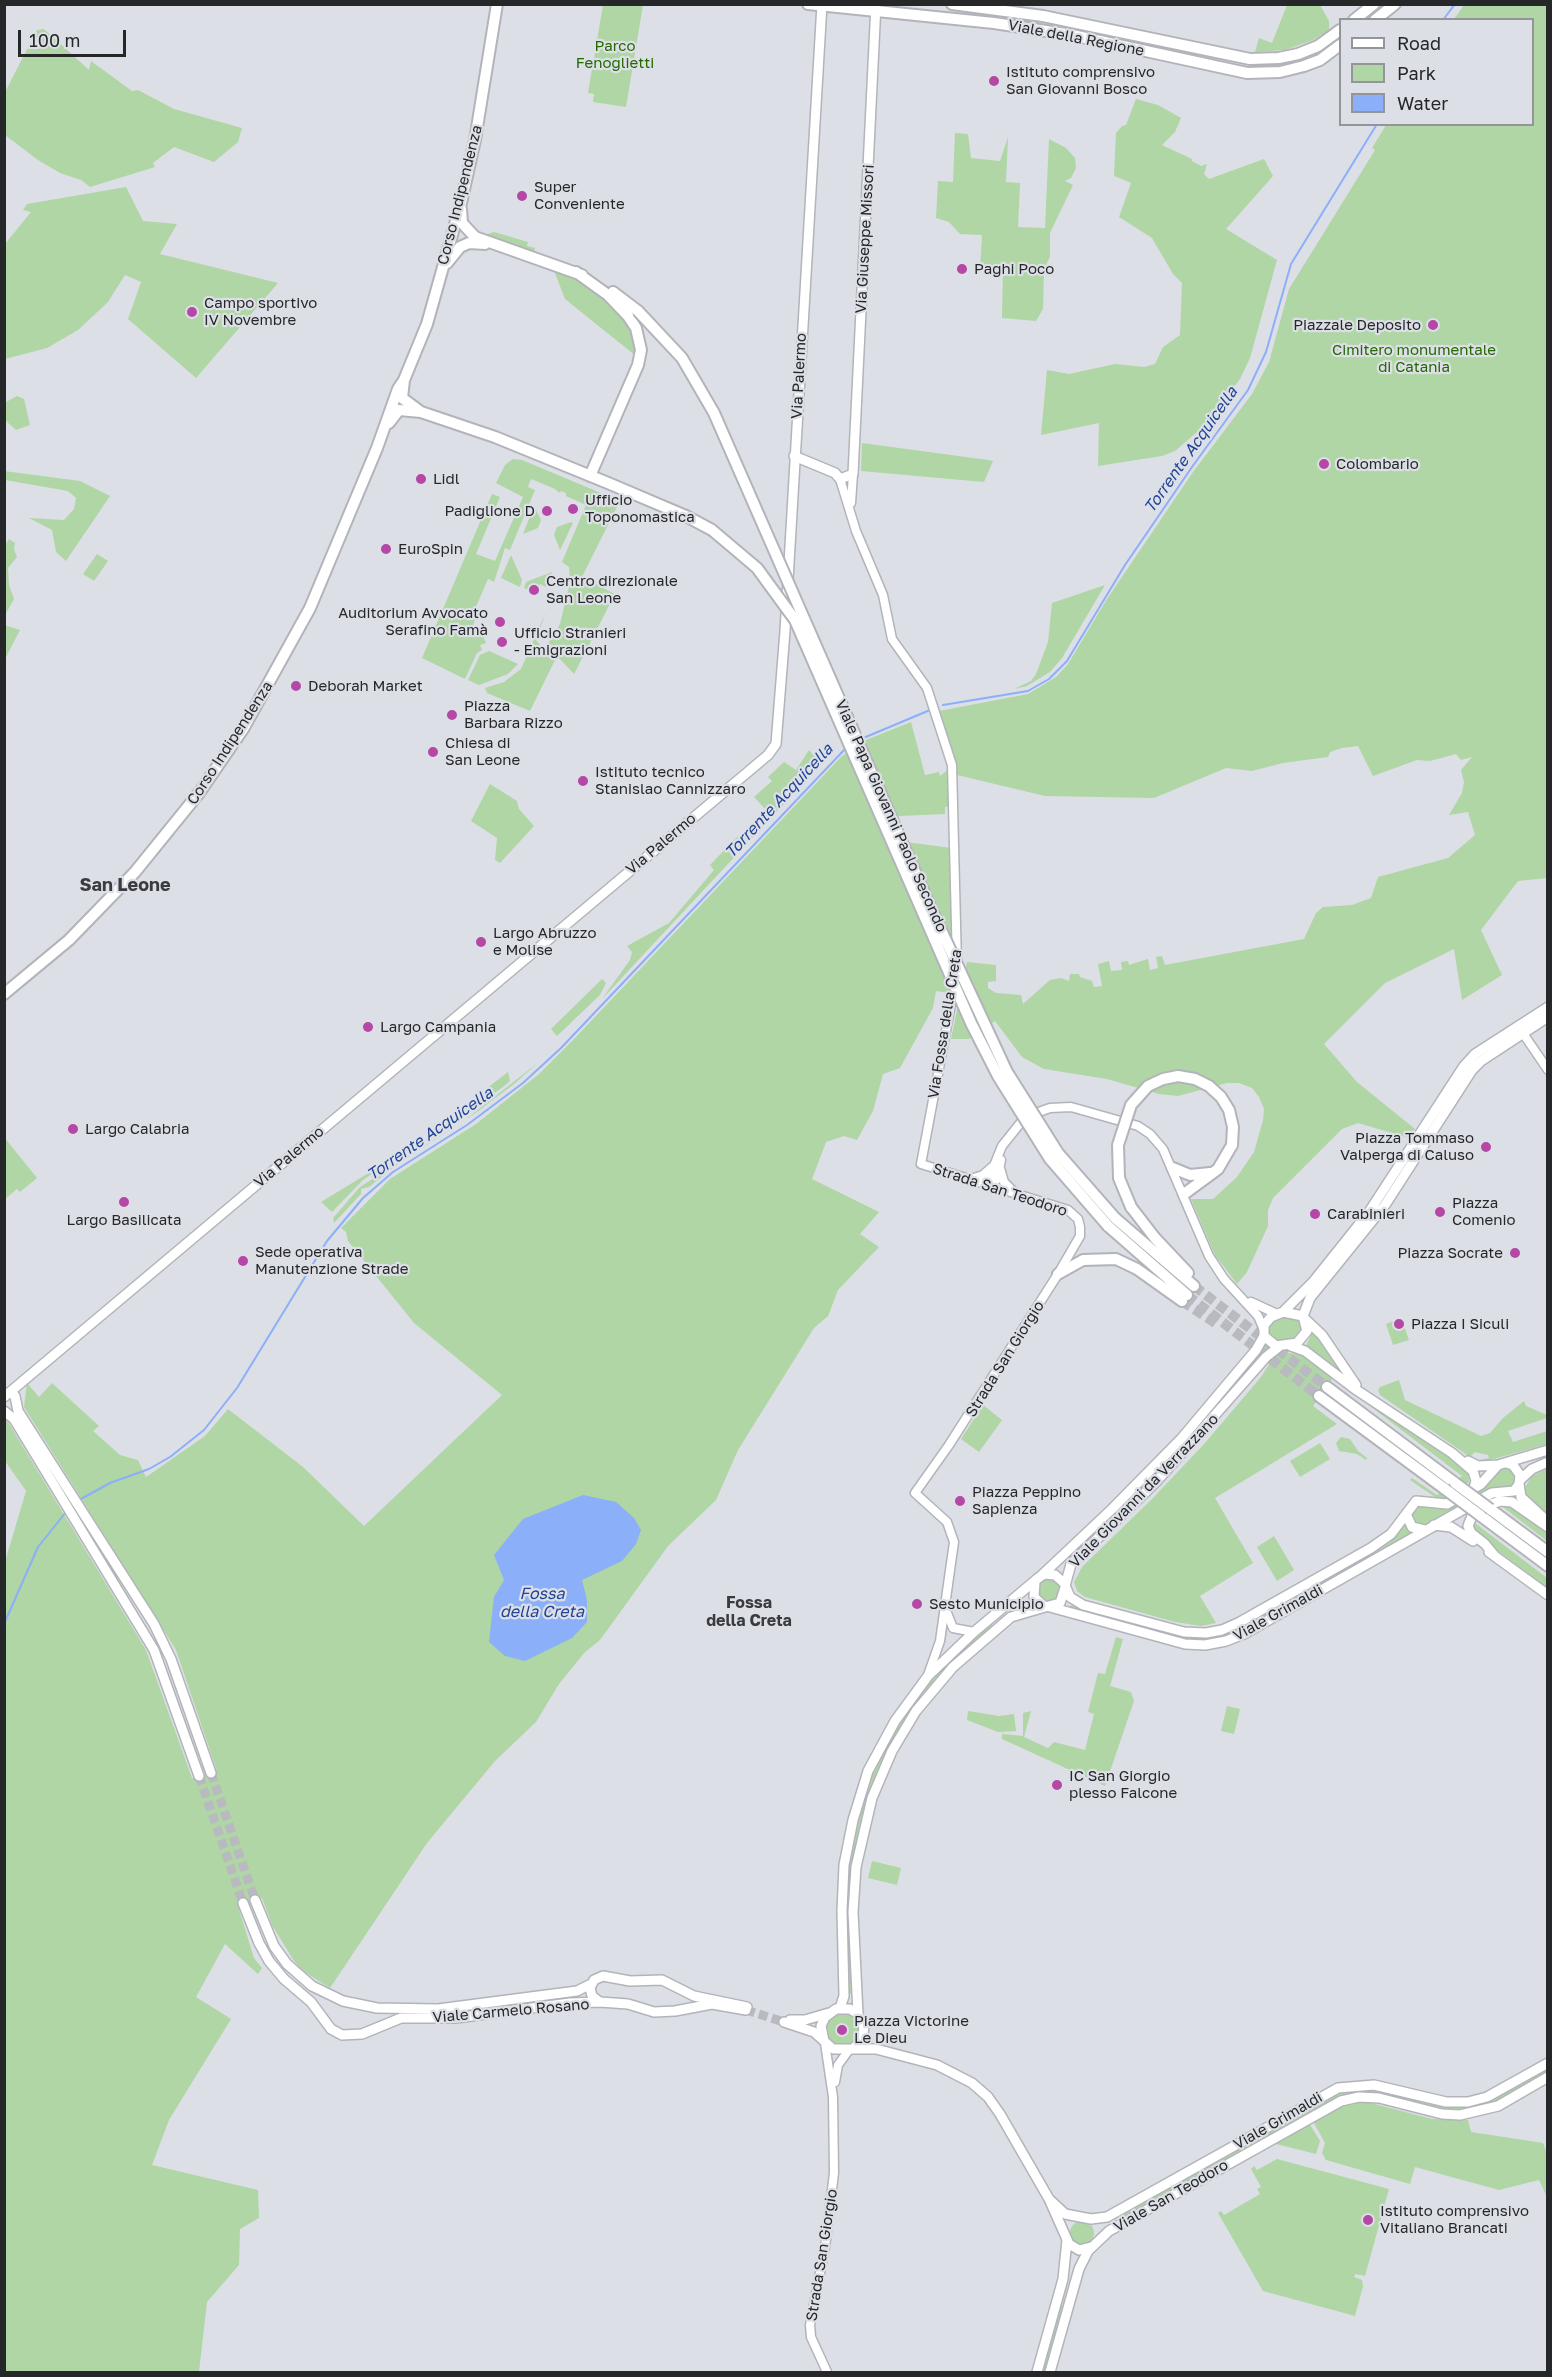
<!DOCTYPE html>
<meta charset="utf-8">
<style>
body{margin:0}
#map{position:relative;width:1552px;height:2377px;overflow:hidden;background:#dddfe6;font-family:"Golos Text",sans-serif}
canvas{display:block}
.frame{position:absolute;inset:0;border:6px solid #262729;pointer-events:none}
.legend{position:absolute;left:1339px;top:18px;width:195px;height:108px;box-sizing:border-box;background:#dddfe6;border:2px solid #94959a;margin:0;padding:8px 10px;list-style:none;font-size:18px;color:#262729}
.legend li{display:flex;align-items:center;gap:12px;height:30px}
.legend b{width:30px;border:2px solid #94959a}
.scale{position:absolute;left:18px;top:30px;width:108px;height:27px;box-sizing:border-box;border:3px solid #262729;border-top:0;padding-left:8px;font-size:18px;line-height:21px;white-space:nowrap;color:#262729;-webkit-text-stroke:4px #dddfe6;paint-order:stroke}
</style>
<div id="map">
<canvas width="1552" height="2377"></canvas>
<div class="frame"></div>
<ul class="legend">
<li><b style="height:8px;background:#fff"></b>Road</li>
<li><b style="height:16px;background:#afd6a4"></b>Park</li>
<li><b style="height:16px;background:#8baff8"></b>Water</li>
</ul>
<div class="scale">100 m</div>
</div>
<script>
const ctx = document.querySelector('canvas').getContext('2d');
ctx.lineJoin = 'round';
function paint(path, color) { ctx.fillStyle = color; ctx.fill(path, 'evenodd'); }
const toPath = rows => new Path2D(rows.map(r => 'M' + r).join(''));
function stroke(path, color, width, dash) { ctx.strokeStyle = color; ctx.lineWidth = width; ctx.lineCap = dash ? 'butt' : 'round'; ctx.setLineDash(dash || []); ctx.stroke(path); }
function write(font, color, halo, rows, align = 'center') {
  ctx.font = font + ' "Golos Text",sans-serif'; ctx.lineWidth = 4.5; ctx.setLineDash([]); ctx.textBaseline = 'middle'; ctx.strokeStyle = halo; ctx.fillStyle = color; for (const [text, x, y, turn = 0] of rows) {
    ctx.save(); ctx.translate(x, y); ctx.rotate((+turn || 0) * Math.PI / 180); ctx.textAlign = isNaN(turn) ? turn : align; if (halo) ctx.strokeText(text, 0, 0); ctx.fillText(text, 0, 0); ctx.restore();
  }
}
const green = toPath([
 [603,5,643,5,626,107,593,102,594,94,588,93],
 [1287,5,1320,5,1329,21,1329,30,1313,40,1285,50,1255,52,1259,38,1272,43],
 [1464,5,1547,5,1547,878,1518,881,1481,930,1502,975,1462,1000,1454,949,1385,983,1324,1044,1357,1082,1415,1129,1409,1138,1358,1123,1342,1129,1273,1198,1268,1210,1268,1226,1247,1272,1237,1284,1215,1255,1191,1199,1213,1199,1237,1177,1254,1152,1263,1120,1264,1109,1259,1097,1252,1088,1239,1083,1227,1083,1178,1096,1159,1094,1107,1079,1044,1069,1022,1057,995,1021,969,1039,951,1039,967,962,996,965,996,981,988,982,988,988,996,993,1021,995,1023,1004,1050,980,1061,978,1069,981,1070,974,1079,974,1080,977,1092,981,1094,987,1102,986,1098,964,1109,961,1111,971,1122,970,1121,962,1128,961,1129,965,1148,959,1150,970,1158,968,1156,957,1162,956,1165,965,1304,939,1316,913,1323,907,1352,905,1371,898,1378,877,1448,858,1475,835,1468,812,1449,815,1462,793,1464,782,1461,770,1472,757,1461,760,1456,754,1430,761,1417,760,1373,776,1358,746,1342,748,1330,752,1328,757,1283,763,1252,771,1226,768,1154,798,1045,796,957,775,939,711,1028,694,1056,677,1068,664,1107,599,1193,472,1252,394,1269,362,1289,289,1375,150,1372,148,1386,125,1532,124,1532,20,1454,19],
 [44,29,89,70,91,61,132,91,138,90,174,109,242,128,238,142,214,162,174,147,153,163,155,167,90,187,81,180,60,173,38,160,5,135,4,94,37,30],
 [1136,99,1158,105,1181,118,1175,132,1162,145,1192,159,1192,161,1201,166,1207,164,1204,174,1209,179,1264,159,1273,176,1226,229,1277,260,1250,358,1240,379,1203,427,1175,451,1162,456,1098,466,1099,423,1041,435,1047,370,1069,374,1115,364,1144,367,1155,364,1163,347,1180,335,1182,283,1173,274,1152,238,1119,217,1131,183,1114,176,1116,133,1122,126,1126,125],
 [955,133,968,134,971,158,1000,161,1008,137,1006,182,1020,183,1018,227,1045,228,1049,139,1066,148,1075,158,1076,168,1071,178,1065,181,1073,185,1050,233,1050,257,1044,269,1043,309,1036,321,1002,318,1003,270,980,269,982,235,960,234,949,222,936,218,938,181,953,182],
 [126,187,143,221,177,224,160,254,278,283,196,378,128,319,141,282,125,275,108,302,78,330,47,348,5,359,5,244,31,212,23,210,27,204],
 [470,230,484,235,494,232,528,242,527,246,535,248,534,252],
 [553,268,590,286,614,306,631,329,636,356,565,299],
 [17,396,24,399,30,425,16,430,5,420,4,403],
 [862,443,988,460,993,461,984,482,861,471],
 [513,459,522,460,620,501,582,577,615,594,574,674,557,656,530,711,487,693,485,688,504,682,521,669,546,612,536,640,544,650,560,624,570,582,569,567,562,562,586,505,566,496,566,493,561,491,560,493,555,489,531,479,528,487,535,490,510,550,505,548,494,582,488,579,472,616,476,618,472,627,481,631,486,643,480,645,482,650,477,653,465,679,422,658,492,494,500,497,476,554,495,561,523,497,496,483,505,465],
 [4,471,80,481,110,496,66,561,56,552,52,530,29,518,64,520,74,509,76,498,68,491,5,480],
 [534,506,541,520,538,528,523,534],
 [571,522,573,523,560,550,554,535,557,527],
 [9,539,15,543,14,549,17,557,8,568,9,585,14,599,5,615,5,545],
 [97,554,108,561,94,581,83,574],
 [511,555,522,580,520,587,501,578],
 [552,572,546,587,540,584,536,593,524,588,526,582],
 [1105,585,1062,658,1050,672,1027,686,1014,689,1031,681,1036,674,1048,642,1052,603],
 [4,625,20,630,6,657,4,657],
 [489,651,518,664,508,674,479,685,468,680,480,655],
 [911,722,925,775,939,772,940,776,949,769,949,806,945,807,945,814,899,816,899,841,951,848,954,957,950,993,936,991,933,1008,900,1068,883,1074,873,1111,857,1140,844,1136,826,1142,812,1179,879,1212,860,1234,879,1247,838,1290,828,1316,814,1328,738,1450,716,1500,668,1546,600,1640,584,1653,559,1684,536,1722,495,1761,427,1843,330,1988,303,1971,294,1961,272,1925,262,1898,238,1906,254,1958,262,1968,258,1974,225,1944,196,1997,231,2019,169,2120,152,2165,258,2190,259,2218,240,2229,239,2265,207,2302,199,2372,5,2372,4,1565,26,1491,5,1461,5,1417,146,1650,192,1778,217,1771,176,1650,24,1407,27,1383,39,1397,52,1383,99,1426,93,1431,120,1455,138,1460,146,1477,205,1436,228,1409,303,1467,364,1526,502,1395,414,1323,348,1241,346,1232,341,1228,390,1179,476,1124,539,1074,574,1039,842,756,866,740],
 [809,750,817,760,824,761,602,999,630,960,632,952,627,946,669,923,714,870,710,865,735,839,748,829,750,831,769,813,754,797,772,781,768,777,784,762,796,770],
 [490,784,517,801,519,809,534,826,500,863,495,860,497,838,471,821],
 [602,979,606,983,600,995,557,1036,551,1029],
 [539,1062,514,1084,477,1112,395,1166,369,1187,361,1189,361,1194,334,1223,333,1218,360,1187,465,1120],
 [508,1072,510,1081,503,1087,443,1129,442,1123],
 [4,1137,37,1178,20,1192,17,1189,5,1199],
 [413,1146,363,1180,332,1212,321,1202],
 [1290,1316,1300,1320,1303,1330,1297,1339,1277,1342,1271,1338,1268,1332,1273,1320],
 [1401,1318,1409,1340,1393,1345,1386,1324],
 [1313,1331,1339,1369,1339,1371,1306,1346],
 [1264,1344,1270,1348,1153,1479,1072,1554],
 [1282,1352,1304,1355,1376,1408,1468,1470,1469,1482,1444,1499,1438,1499,1410,1480,1412,1478,1437,1495,1462,1476,1333,1378,1313,1406,1337,1424,1215,1498,1253,1563,1200,1596,1216,1623,1201,1626,1175,1622,1085,1597,1077,1591,1074,1582,1082,1567,1153,1498,1205,1443,1261,1377,1273,1358],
 [1399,1380,1405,1400,1481,1436,1490,1433,1503,1418,1524,1401,1526,1406,1547,1415,1547,1418,1508,1431,1513,1442,1547,1431,1547,1444,1490,1460,1480,1460,1489,1458,1488,1455,1475,1452,1470,1457,1380,1395,1378,1390,1380,1387],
 [983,1405,1002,1420,979,1452,961,1439],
 [1341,1437,1350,1439,1358,1451,1367,1458,1366,1460,1357,1454,1339,1451,1336,1443],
 [1320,1443,1330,1459,1300,1477,1290,1461],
 [1503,1468,1514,1472,1516,1477,1511,1487,1488,1490,1426,1525,1416,1524,1411,1515,1415,1507,1424,1505,1439,1509,1451,1506,1483,1488],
 [1547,1469,1547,1514,1528,1498,1524,1489,1532,1476],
 [1505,1503,1547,1529,1547,1541,1499,1504],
 [1471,1520,1547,1578,1547,1588,1473,1532],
 [1404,1525,1414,1532,1370,1555,1398,1532],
 [1274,1536,1294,1570,1277,1581,1257,1547],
 [1363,1557,1363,1561,1241,1631,1224,1638,1199,1641,1181,1639,1069,1607,1072,1605,1183,1635,1207,1637],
 '1038 1590a11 11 0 1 1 22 0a11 11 0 1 1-22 0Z',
 [990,1623,993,1626,949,1666,918,1702,898,1733,876,1777,860,1824,851,1872,852,1992,849,1995,845,1906,847,1872,856,1823,866,1790,885,1745,905,1713,946,1663],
 [1116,1637,1123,1639,1110,1686,1131,1692,1134,1701,1105,1786,1002,1739,1002,1734,1023,1736,1023,1713,1031,1711,1024,1737,1048,1748,1054,1742,1085,1750,1094,1714,1088,1712,1098,1673,1105,1674],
 [1227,1706,1240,1709,1234,1734,1221,1731],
 [968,1711,999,1716,1014,1714,1016,1731,998,1732,967,1720],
 [872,1861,901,1868,897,1885,868,1878],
 '826 2029a17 17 0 1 1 34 0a17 17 0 1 1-34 0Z',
 [1547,2067,1547,2072,1490,2105,1456,2111,1362,2093,1340,2097,1120,2221,1117,2218,1340,2092,1374,2089,1446,2106,1469,2106,1489,2101],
 [1367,2102,1432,2119,1468,2120,1471,2132,1543,2143,1547,2153,1547,2197,1539,2180,1499,2190,1415,2167,1410,2184,1326,2160,1322,2153,1325,2143,1313,2121,1348,2104],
 [1309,2123,1320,2141,1316,2154,1276,2144,1275,2142],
 [1277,2159,1389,2189,1365,2276,1355,2274,1354,2277,1362,2280,1363,2286,1355,2316,1263,2291,1218,2213,1221,2211,1224,2215,1260,2194,1257,2189,1261,2187,1251,2169,1254,2166,1257,2170],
 '1070 2233a12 12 0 1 1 24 0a12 12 0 1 1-24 0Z',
 [1067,2286,1046,2372,1042,2372,1065,2287]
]);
const water = toPath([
 [583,1495,616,1502,634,1518,641,1530,636,1544,622,1561,582,1580,587,1600,587,1622,572,1638,525,1661,505,1656,489,1642,494,1597,504,1580,494,1555,523,1519]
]);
const stream = toPath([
 [1443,20,1455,4],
 [943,705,1028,691,1049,679,1067,661,1125,565,1192,467,1248,390,1266,352,1291,264,1377,124],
 [861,739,930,710],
 [79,1500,110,1483,149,1469,170,1457,204,1430,237,1388,327,1241,363,1198,393,1172,467,1125,523,1083,561,1048,846,748],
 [4,1624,38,1547,66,1512]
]);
const secondaryTunnel = toPath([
 [211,1773,255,1900],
 [199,1776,243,1903],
 [746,2010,784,2022]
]);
const primaryTunnel = toPath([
 [1194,1286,1327,1387],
 [1187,1295,1319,1396],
 [1182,1301,1217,1324]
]);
const tertiary = toPath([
 [840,479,856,531,883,595,892,639,927,688,952,765,957,965],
 [851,503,853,474],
 [1520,1029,1548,1070],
 [1000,1168,1004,1182,1014,1192],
 [968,1180,983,1175,992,1167],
 [990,1187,989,1178,1002,1146,1022,1121,1033,1114,1050,1108,1071,1107,1138,1126,1150,1134,1163,1149,1209,1256,1224,1279,1258,1316,1264,1330],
 [990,1187,997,1179,1001,1160],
 [1251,1302,1277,1314],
 [947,1613,953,1628,974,1632],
 [928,1675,940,1641,954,1542,947,1522,915,1493,949,1445,1058,1274,1080,1236,1080,1227,1078,1219,1068,1210,921,1164,955,983],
 [825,2043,833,2097,834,2173,825,2247,810,2325,811,2337,827,2372],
 [835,2082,838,2065,849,2050]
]);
const secondary = toPath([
 [794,456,835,473,840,479,853,474,876,4],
 [1283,1312,1313,1282,1369,1212,1464,1066,1475,1054,1548,1007],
 [1283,1312,1303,1316,1307,1331,1297,1343,1276,1346,1264,1336,1264,1325,1271,1317,1283,1312],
 [1303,1316,1310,1298,1385,1205,1472,1070,1481,1061,1548,1017],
 [1305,1319,1322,1335,1356,1385],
 [1291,1346,1305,1351,1355,1389,1452,1453,1473,1471,1476,1481,1474,1488],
 [10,1392,15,1396,18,1411,154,1624,171,1659,211,1773],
 [4,1397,768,755,776,744,785,631,822,4],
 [4,1411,14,1419,154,1650,199,1776],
 [1468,1461,1478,1466,1498,1465,1548,1450],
 [1520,1480,1532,1469,1548,1462],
 [1519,1484,1521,1497,1546,1520],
 [1406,1514,1412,1527,1425,1530],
 [1434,1525,1451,1527,1473,1541],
 [1489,1552,1548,1595],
 [1494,1555,1485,1544,1471,1533,1468,1526,1472,1516,1484,1507,1500,1501,1512,1502,1548,1527],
 [1042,1575,1112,1509,1181,1439,1256,1350,1264,1336],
 [1035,1582,1034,1597,1045,1607,1060,1603,1065,1588],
 [1065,1586,1071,1564,1156,1482,1266,1357,1280,1346],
 [1050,1607,1185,1644,1205,1645,1226,1641,1244,1634,1492,1493,1514,1491,1519,1484,1520,1475,1513,1465,1506,1463],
 [255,1900,274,1946,287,1964,312,1986,343,2001,377,2008,438,2009,577,1991,591,1984],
 [243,1903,259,1943,269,1961,284,1979,311,2002,331,2029,342,2035,362,2034,401,2018,456,2018,570,2003,600,2002],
 [840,2008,844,1996,842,1911,844,1865,853,1820,868,1771,895,1721,928,1676,974,1632,1037,1579,1044,1574,1055,1575,1064,1583,1070,1597,1083,1605,1184,1632,1206,1633,1222,1630,1240,1622,1371,1548,1391,1534,1416,1501,1447,1504,1481,1484,1498,1465],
 [746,2010,712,2004,675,2011,654,2012,628,2004,600,2002,592,1996,590,1988,594,1980,603,1976,630,1981,662,1980,694,1996,747,2007],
 [858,2014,853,1912,856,1867,872,1798,892,1751,916,1711,953,1667,1011,1617,1045,1607],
 [790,2020,805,2020,829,2013],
 [784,2022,814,2032,833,2049,876,2049,937,2065,972,2083,988,2097,1000,2114,1049,2199,1069,2244,1079,2250,1091,2247],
 [824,2041,821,2026,825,2017,836,2009,850,2009,858,2014,864,2027,862,2039,853,2049],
 [1049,2199,1065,2214,1091,2219,1107,2217,1338,2088,1374,2085,1446,2102,1468,2102,1487,2097,1548,2063],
 [1037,2372,1063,2279,1067,2240],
 [1050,2372,1079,2269,1088,2251,1109,2231,1341,2101,1359,2097,1379,2098,1442,2114,1460,2115,1498,2106,1548,2077]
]);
const primary = toPath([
 [808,4,994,23,1072,35,1247,73,1280,72,1304,66,1320,60,1340,45],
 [952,4,1043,16,1250,59,1279,58,1298,54,1318,46,1340,30],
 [1354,20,1374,4],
 [1375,20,1395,4],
 [461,209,462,223,475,237,582,275],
 [447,263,460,247,469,243,485,244],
 [576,272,608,295,628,316,636,328,641,350,638,365,590,476],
 [613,292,638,311],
 [421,412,402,398,404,380,427,324,461,203,475,140,497,4],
 [389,423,399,410,421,412,495,437,608,483,686,516,712,530],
 [4,994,69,940,135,872,199,793,243,729,310,608,377,448,398,389,404,380],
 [1173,1168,1190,1175,1210,1173],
 [1184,1194,1218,1169,1232,1145],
 [1131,1207,1155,1238,1188,1273],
 [1115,1218,1194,1286],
 [1108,1226,1187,1295],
 [1058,1274,1083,1260,1116,1259,1137,1269,1182,1301],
 [1327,1387,1455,1483],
 [1319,1396,1445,1489],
 [1490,1509,1548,1552],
 [1481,1516,1548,1566]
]);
const primaryBridge = toPath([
 [638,311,682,358,714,413,929,904,1007,1072,1058,1153,1115,1218],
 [712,530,757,568,795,620,971,1023,998,1076,1050,1159,1108,1226],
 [1131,1207,1119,1178,1118,1145,1131,1105,1148,1086,1163,1079,1178,1076,1195,1079,1209,1086,1221,1097,1229,1110,1233,1127,1232,1145],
 [1455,1483,1490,1509],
 [1445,1489,1481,1516]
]);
const markers = [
 [994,81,6,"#b547a6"],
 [522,196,6,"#b547a6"],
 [962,269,6,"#b547a6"],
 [192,312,6,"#b547a6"],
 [1433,325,6,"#b547a6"],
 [1324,464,6,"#b547a6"],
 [421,479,6,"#b547a6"],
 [573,509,6,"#b547a6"],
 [547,511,6,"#b547a6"],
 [386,549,6,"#b547a6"],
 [534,590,6,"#b547a6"],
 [500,622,6,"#b547a6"],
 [502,642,6,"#b547a6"],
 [296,686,6,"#b547a6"],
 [452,715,6,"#b547a6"],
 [433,752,6,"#b547a6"],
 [583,781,6,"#b547a6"],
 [481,942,6,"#b547a6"],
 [368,1027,6,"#b547a6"],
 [73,1129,6,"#b547a6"],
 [1486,1147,6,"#b547a6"],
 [124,1202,6,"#b547a6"],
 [1440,1212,6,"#b547a6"],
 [1315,1214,6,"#b547a6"],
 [1515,1253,6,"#b547a6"],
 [243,1261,6,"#b547a6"],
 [1399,1324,6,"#b547a6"],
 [960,1501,6,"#b547a6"],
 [917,1604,6,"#b547a6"],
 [1057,1785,6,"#b547a6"],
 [842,2030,6,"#b547a6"],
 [1368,2220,6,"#b547a6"]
];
const streetNames = [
 ["Viale della Regione",1076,38,11],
 ["Corso Indipendenza",460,195,-76],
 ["Via Giuseppe Missori",865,239,-87],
 ["Via Palermo",799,376,-87],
 ["Corso Indipendenza",230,743,-57],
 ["Viale Papa Giovanni Paolo Secondo",891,816,66],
 ["Via Palermo",661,844,-40],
 ["Via Fossa della Creta",945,1024,-81],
 ["Via Palermo",289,1157,-40],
 ["Strada San Teodoro",1000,1190,18],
 ["Strada San Giorgio",1005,1359,-58],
 ["Viale Giovanni da Verrazzano",1144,1491,-46],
 ["Viale Grimaldi",1278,1613,-29],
 ["Viale Carmelo Rosano",511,2011,-5],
 ["Viale Grimaldi",1278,2121,-30],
 ["Viale San Teodoro",1171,2196,-30],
 ["Strada San Giorgio",822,2255,-81]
];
const parkNames = [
 ["Parco",615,46],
 ["Fenoglietti",615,63],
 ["Cimitero monumentale",1414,350],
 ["di Catania",1414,367]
];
const poiNames = [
 ["Istituto comprensivo",1006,72],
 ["San Giovanni Bosco",1006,89],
 ["Super",534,187],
 ["Conveniente",534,204],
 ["Paghi Poco",974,269],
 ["Campo sportivo",204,303],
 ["IV Novembre",204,320],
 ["Piazzale Deposito",1421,325,"right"],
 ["Colombario",1336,464],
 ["Lidl",433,479],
 ["Ufficio",585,500],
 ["Toponomastica",585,517],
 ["Padiglione D",535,511,"right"],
 ["EuroSpin",398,549],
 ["Centro direzionale",546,581],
 ["San Leone",546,598],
 ["Auditorium Avvocato",488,613,"right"],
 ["Serafino Famà",488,630,"right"],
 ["Ufficio Stranieri",514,633],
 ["- Emigrazioni",514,650],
 ["Deborah Market",308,686],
 ["Piazza",464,706],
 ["Barbara Rizzo",464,723],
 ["Chiesa di",445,743],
 ["San Leone",445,760],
 ["Istituto tecnico",595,772],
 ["Stanislao Cannizzaro",595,789],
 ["Largo Abruzzo",493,933],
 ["e Molise",493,950],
 ["Largo Campania",380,1027],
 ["Largo Calabria",85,1129],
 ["Piazza Tommaso",1474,1138,"right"],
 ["Valperga di Caluso",1474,1155,"right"],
 ["Piazza",1452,1203],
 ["Comenio",1452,1220],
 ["Carabinieri",1327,1214],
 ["Largo Basilicata",124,1220,"center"],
 ["Sede operativa",255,1252],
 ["Manutenzione Strade",255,1269],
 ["Piazza Socrate",1503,1253,"right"],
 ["Piazza I Siculi",1411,1324],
 ["Piazza Peppino",972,1492],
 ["Sapienza",972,1509],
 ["Sesto Municipio",929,1604],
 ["IC San Giorgio",1069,1776],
 ["plesso Falcone",1069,1793],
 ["Piazza Victorine",854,2021],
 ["Le Dieu",854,2038],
 ["Istituto comprensivo",1380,2211],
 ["Vitaliano Brancati",1380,2228]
];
const waterNames = [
 ["Torrente Acquicella",1191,450,-55],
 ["Torrente Acquicella",779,801,-47],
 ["Torrente Acquicella",430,1134,-35],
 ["Fossa",542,1594],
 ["della Creta",542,1612]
];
const neighbourhoodNames = [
 ["Fossa",749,1603],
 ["della Creta",749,1621]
];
const quarterNames = [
 ["San Leone",125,885]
];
paint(green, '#afd6a4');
paint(water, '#8baff8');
stroke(stream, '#8baff8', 2);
stroke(secondaryTunnel, '#b8bac0', 9, [9, 4.5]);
stroke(primaryTunnel, '#b8bac0', 10, [10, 5]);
stroke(tertiary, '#b2b4ba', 11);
stroke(secondary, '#b2b4ba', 12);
stroke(primary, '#b2b4ba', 14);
stroke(tertiary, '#fff', 8);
stroke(secondary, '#fff', 9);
stroke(primary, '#fff', 10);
stroke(primaryBridge, '#b2b4ba', 14, []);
stroke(primaryBridge, '#fff', 10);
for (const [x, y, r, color] of markers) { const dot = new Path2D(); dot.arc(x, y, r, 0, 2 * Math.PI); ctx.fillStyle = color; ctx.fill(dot); stroke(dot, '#dddfe6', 2); }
write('15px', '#262729', '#dddfe6', streetNames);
write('15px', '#236902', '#dddfe6', parkNames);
write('15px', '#262729', '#dddfe6', poiNames, 'left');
write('italic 16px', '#1f4397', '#dddfe6', waterNames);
write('bold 16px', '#393b40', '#dddfe6', neighbourhoodNames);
write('bold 18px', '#393b40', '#dddfe6', quarterNames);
</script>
